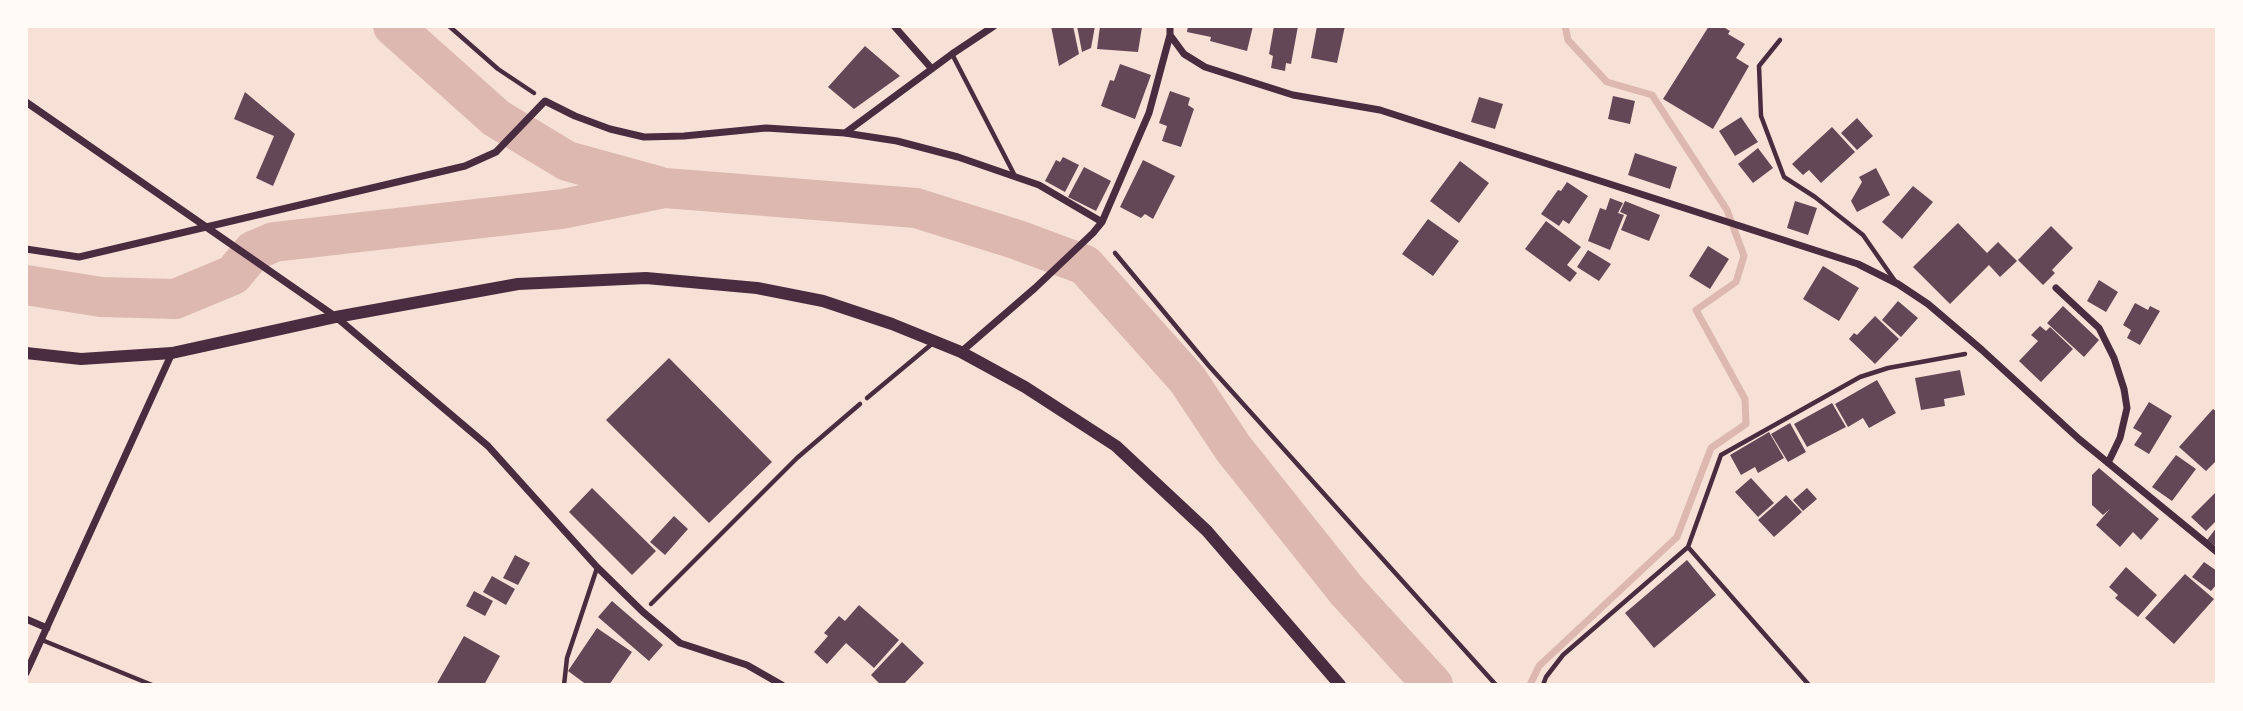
<!DOCTYPE html>
<style>
body{margin:0}
#map{position:relative;width:2243px;height:711px;overflow:hidden;background:#f7e1d7;font-family:Karla,sans-serif}
canvas{display:block}
.frame{position:absolute;inset:0;border:28px solid #fffaf5;pointer-events:none}
</style>
<div id="map">
<canvas width="2243" height="711"></canvas>
<div class="frame"></div>
</div>
<script>
const ctx = document.querySelector('canvas').getContext('2d');
ctx.lineJoin = 'round';
const toPath = rows => new Path2D(rows.map(r => 'M' + r).join(''));
function stroke(path, color, width, dash) { ctx.strokeStyle = color; ctx.lineWidth = width; ctx.lineCap = dash ? 'butt' : 'round'; ctx.setLineDash(dash || []); ctx.stroke(path); }
function paint(path, color) { ctx.fillStyle = color; ctx.fill(path, 'evenodd'); }
const stream = toPath([
 [1530,685,1539,666,1677,537,1711,448,1746,424,1745,399,1696,310,1736,282,1744,256,1727,210,1652,95,1607,82,1568,40,1565,26]
]);
const river = toPath([
 [393,26,496,118,567,161,658,186],
 [26,285,101,297,175,299,233,275,253,251,274,242,562,209,665,188,916,208,1018,240,1085,265,1187,379,1233,448,1347,591,1433,685]
]);
const building = toPath([
 [1051,26,1073,26,1079,54,1059,66],
 [1077,26,1095,26,1091,48,1082,52],
 [1100,26,1142,27,1138,52,1097,49],
 [1188,26,1253,26,1247,51,1210,41,1211,37,1187,32],
 [1274,26,1298,26,1291,64,1286,63,1285,71,1271,68,1273,56,1269,54],
 [1317,26,1345,26,1337,63,1311,58],
 [1709,26,1722,26,1730,31,1728,34,1745,44,1736,58,1749,66,1713,129,1663,99],
 [865,46,900,76,854,109,828,87],
 [1120,64,1151,75,1135,119,1101,106,1110,80,1114,81],
 [1170,91,1190,98,1188,105,1194,109,1181,147,1162,141,1167,126,1159,123],
 [245,92,295,134,273,186,256,178,274,136,234,119],
 [1613,96,1635,101,1630,124,1608,119],
 [1479,97,1503,104,1495,129,1471,122],
 [1741,117,1758,142,1735,156,1719,131],
 [1857,118,1873,136,1857,150,1841,133],
 [1832,127,1855,152,1821,183,1809,170,1803,175,1792,164],
 [1758,148,1773,168,1753,183,1738,164],
 [1635,153,1677,167,1670,189,1628,175],
 [1063,157,1079,165,1065,192,1045,181,1056,160,1060,162],
 [1143,160,1175,176,1153,219,1145,214,1141,218,1120,207],
 [1460,161,1489,183,1459,223,1430,201],
 [1084,167,1111,181,1096,211,1068,197],
 [1876,168,1890,195,1857,212,1851,201,1862,182,1859,177],
 [1567,182,1588,196,1569,224,1563,220,1559,226,1541,214,1558,190,1561,191],
 [1913,186,1933,202,1902,239,1882,222],
 [1610,198,1623,203,1618,213,1624,215,1610,250,1588,241,1600,208,1606,210],
 [1625,201,1660,215,1649,241,1621,230,1627,215,1620,212],
 [1795,201,1817,208,1808,235,1787,228],
 [1428,219,1459,241,1433,276,1402,254],
 [1546,221,1581,247,1567,265,1577,273,1570,282,1525,249],
 [1958,223,1987,253,1998,242,2017,261,2000,277,1989,265,1950,304,1913,267],
 [2051,226,2073,248,2052,270,2055,273,2043,285,2018,260],
 [1708,246,1729,259,1710,289,1689,276],
 [1588,250,1611,264,1599,281,1577,267],
 [1823,266,1859,288,1839,321,1803,299],
 [2099,280,2118,292,2106,312,2087,301],
 [1898,301,1918,318,1901,337,1882,320],
 [2135,303,2148,310,2150,306,2160,311,2140,345,2127,338,2131,330,2123,325],
 [2063,306,2099,340,2084,357,2047,323],
 [1875,316,1899,339,1875,364,1849,339,1854,333,1857,335],
 [2040,326,2046,331,2050,327,2073,349,2041,382,2019,361,2038,341,2031,335],
 [669,358,772,462,709,523,606,420],
 [1960,370,1965,395,1944,399,1945,406,1921,410,1915,378],
 [1877,380,1896,413,1869,428,1863,418,1848,427,1835,404],
 [2149,402,2172,416,2149,454,2134,445,2142,433,2133,428],
 [1832,403,1846,427,1807,447,1794,424],
 [2213,409,2217,412,2217,460,2206,471,2179,447],
 [1790,423,1806,452,1788,462,1771,434],
 [1769,432,1784,458,1758,473,1755,467,1741,475,1730,455],
 [2176,455,2196,469,2172,501,2152,487],
 [2099,468,2159,519,2141,540,2133,532,2120,547,2096,525,2110,509,2103,515,2092,505,2092,475],
 [1751,478,1774,503,1758,517,1735,492],
 [592,488,656,551,632,575,569,512],
 [1807,488,1817,499,1803,511,1793,500],
 [2217,491,2217,520,2206,531,2191,517],
 [1786,495,1802,512,1774,537,1758,520],
 [674,516,688,529,665,555,650,542],
 [2217,527,2217,547,2207,540],
 [515,555,530,563,518,585,503,578],
 [1687,560,1716,595,1654,648,1625,613],
 [2204,562,2217,571,2217,584,2211,591,2192,577],
 [2126,567,2157,595,2138,617,2115,598,2118,595,2109,587],
 [2185,574,2214,599,2174,644,2145,618],
 [492,576,515,589,506,605,483,592],
 [474,591,493,601,485,616,466,606],
 [612,601,663,645,649,661,598,617],
 [859,605,899,640,874,668,846,643,827,664,814,652,828,636,824,633,839,616,845,621],
 [597,628,632,652,609,685,587,685,568,671],
 [464,636,500,656,484,685,436,685],
 [902,642,924,663,903,685,881,685,871,675]
]);
const path = toPath([
 [449,26,498,69,534,93],
 [1115,253,1209,366,1496,685],
 [1688,547,1809,685],
 [651,604,797,458,860,404],
 [1543,685,1546,677,1563,655,1688,547,1721,455,1860,377,1888,368,1965,354]
]);
const service = toPath([
 [1780,40,1759,66,1761,116,1784,177,1815,197,1863,235,1895,281],
 [952,54,1015,176],
 [867,398,933,343],
 [42,640,152,685],
 [564,685,567,658,597,568]
]);
const minor = toPath([
 [894,26,932,69],
 [1170,26,1170,35,1184,54,1205,67,1293,95,1380,110,1858,264,1898,284,1928,304,1982,350,2079,439,2217,552],
 [26,102,336,317,488,446,597,567,643,612,680,643,747,665,782,685],
 [845,133,952,54,994,26],
 [26,249,79,257,465,166,496,152,545,101,575,116,610,129,644,137,684,136,766,128,845,133,897,141,958,157,1039,185,1102,222],
 [2056,288,2099,328,2114,358,2124,389,2127,408,2120,438,2108,463],
 [961,352,1035,288,1093,233,1102,222,1149,113,1170,35],
 [26,619,47,628],
 [26,673,172,353]
]);
const secondary = toPath([
 [26,353,81,359,172,353,336,317,518,284,646,278,757,288,823,301,892,324,961,352,1025,387,1116,446,1207,531,1340,685]
]);
stroke(stream, '#dcb8b0', 7);
stroke(river, '#dcb8b0', 40);
paint(building, '#644757');
stroke(path, '#4a2c40', 4.5);
stroke(service, '#4a2c40', 4.5);
stroke(minor, '#4a2c40', 7);
stroke(secondary, '#4a2c40', 12);
</script>
